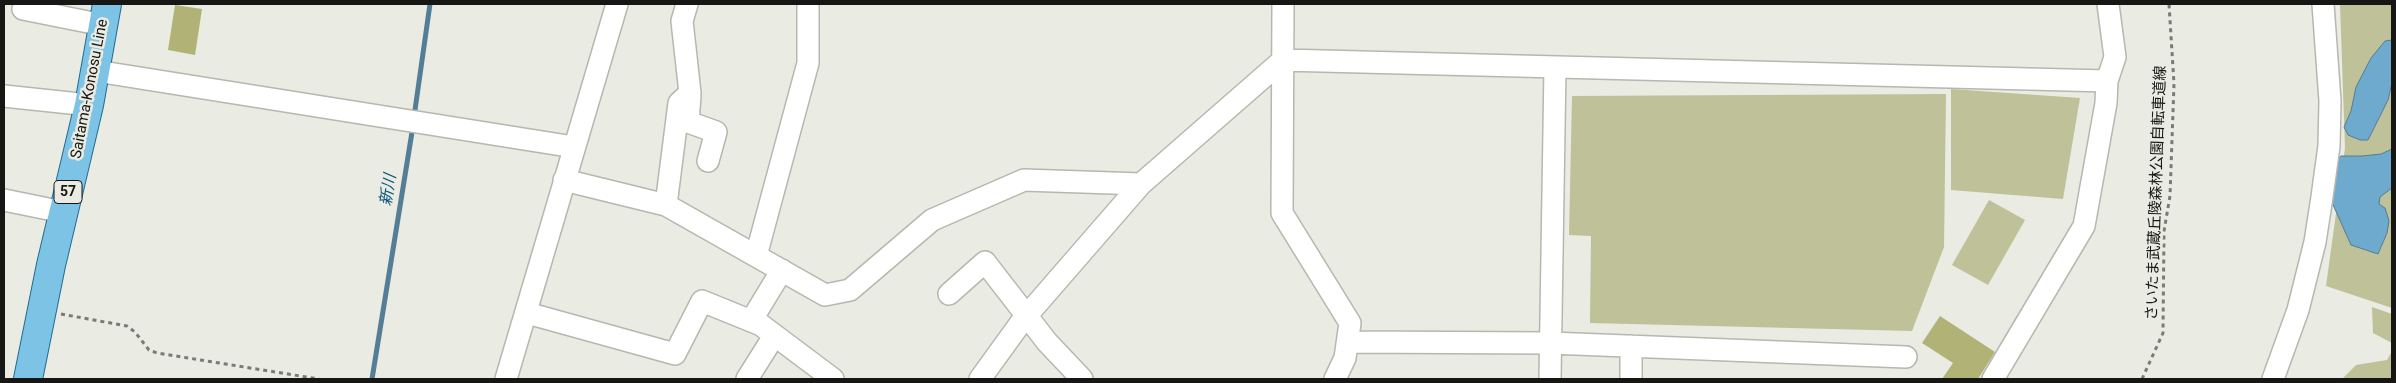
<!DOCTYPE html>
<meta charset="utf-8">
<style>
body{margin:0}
#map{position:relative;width:2396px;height:383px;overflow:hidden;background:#eaebe2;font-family:Roboto,sans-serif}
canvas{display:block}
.frame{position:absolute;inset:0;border:5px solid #161714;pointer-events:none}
</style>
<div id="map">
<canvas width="2396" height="383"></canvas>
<div class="frame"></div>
</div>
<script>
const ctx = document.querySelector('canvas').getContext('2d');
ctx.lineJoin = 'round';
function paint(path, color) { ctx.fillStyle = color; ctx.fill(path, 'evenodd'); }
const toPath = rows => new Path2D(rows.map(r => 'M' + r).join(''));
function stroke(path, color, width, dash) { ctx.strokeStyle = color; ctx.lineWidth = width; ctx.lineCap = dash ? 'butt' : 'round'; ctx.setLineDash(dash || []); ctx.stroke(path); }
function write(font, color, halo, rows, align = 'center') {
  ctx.font = font + ' Roboto,"Noto Sans JP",sans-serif'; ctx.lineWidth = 5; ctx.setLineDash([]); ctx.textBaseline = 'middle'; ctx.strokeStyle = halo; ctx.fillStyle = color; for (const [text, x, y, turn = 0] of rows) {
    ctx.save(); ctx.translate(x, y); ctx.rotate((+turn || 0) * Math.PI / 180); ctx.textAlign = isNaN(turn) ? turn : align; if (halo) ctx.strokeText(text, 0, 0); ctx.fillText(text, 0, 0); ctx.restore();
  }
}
const green = toPath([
 [2340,4,2392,4,2392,308,2326,286,2345,148],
 [1951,89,2080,98,2063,199,1951,190],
 [1946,94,1944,247,1912,331,1590,323,1591,236,1569,235,1572,96],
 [1989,200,2025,220,1988,285,1952,265],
 [2372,307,2392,314,2392,343,2373,333],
 [2392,351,2392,379,2342,379,2356,365,2387,360]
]);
const water = toPath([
 [2392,40,2392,83,2388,100,2368,140,2360,140,2348,135,2344,127,2351,111,2356,87,2371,58,2385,41,2392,40],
 [2392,149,2392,188,2380,197,2379,204,2385,208,2389,221,2387,233,2378,254,2351,245,2330,198,2331,164,2341,156,2362,156,2381,154,2392,149]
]);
const stream = toPath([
 [414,117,430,4],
 [372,379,413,126]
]);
const building = toPath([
 [175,5,202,9,195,55,168,50],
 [1940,316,1995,352,1978,379,1942,379,1953,363,1922,343]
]);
const path = toPath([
 [61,314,127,326,135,332,149,350,157,353,319,379],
 [2142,379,2163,333,2164,231,2170,196,2174,84,2169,4]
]);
const minor = toPath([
 [1283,4,1282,213,1350,323,1345,358,1335,379],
 [23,9,103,25],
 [96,71,574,147],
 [4,96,89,105],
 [690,96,688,122,716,132,708,161],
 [564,180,666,205,825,295,850,290,932,220,1024,180,1141,184],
 [4,200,63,212],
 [666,205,679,103,690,93,682,21,687,4],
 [756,256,808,63,808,4],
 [949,294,985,262,1047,342,1082,379],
 [527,313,675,354,702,301,761,325,833,379],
 [751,321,782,270],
 [1349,342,1550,343,1906,357],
 [506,379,617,4],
 [747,379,774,336],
 [980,379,1022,321,1141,184,1283,60,2107,81],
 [1550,379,1555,67],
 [1631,379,1631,346],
 [1993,379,2084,226,2106,103,2107,81,2115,57,2108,4],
 [2273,379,2298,310,2315,242,2322,197,2329,146,2330,101,2323,4]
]);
const major = toPath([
 [28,379,51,265,89,105,107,4]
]);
const shields = [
 [68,192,28]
];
const shieldNames = [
 ["57",68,192]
];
const streetNames = [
 ["Saitama-Konosu Line",90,89,-79],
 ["さいたま武蔵丘陵森林公園自転車道線",2157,193,-88]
];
const waterNames = [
 ["新川",389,190,-81]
];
paint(green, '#bfc198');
paint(water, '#6ea9ce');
stroke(water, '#547d96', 1);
stroke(stream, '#547d96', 5);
paint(building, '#b1b376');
stroke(minor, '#b6b7af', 24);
stroke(major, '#1f6d92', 30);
stroke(path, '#7a7b75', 3, [4, 4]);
stroke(minor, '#fff', 21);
stroke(major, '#7cc3e6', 28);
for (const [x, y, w] of shields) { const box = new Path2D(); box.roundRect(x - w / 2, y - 11.5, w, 23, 4); ctx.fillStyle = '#eaebe2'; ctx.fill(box); stroke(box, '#161714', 1); }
write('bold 14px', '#161714', null, shieldNames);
write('15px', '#161714', '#eaebe2', streetNames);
write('italic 16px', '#0a567b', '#eaebe2', waterNames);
</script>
